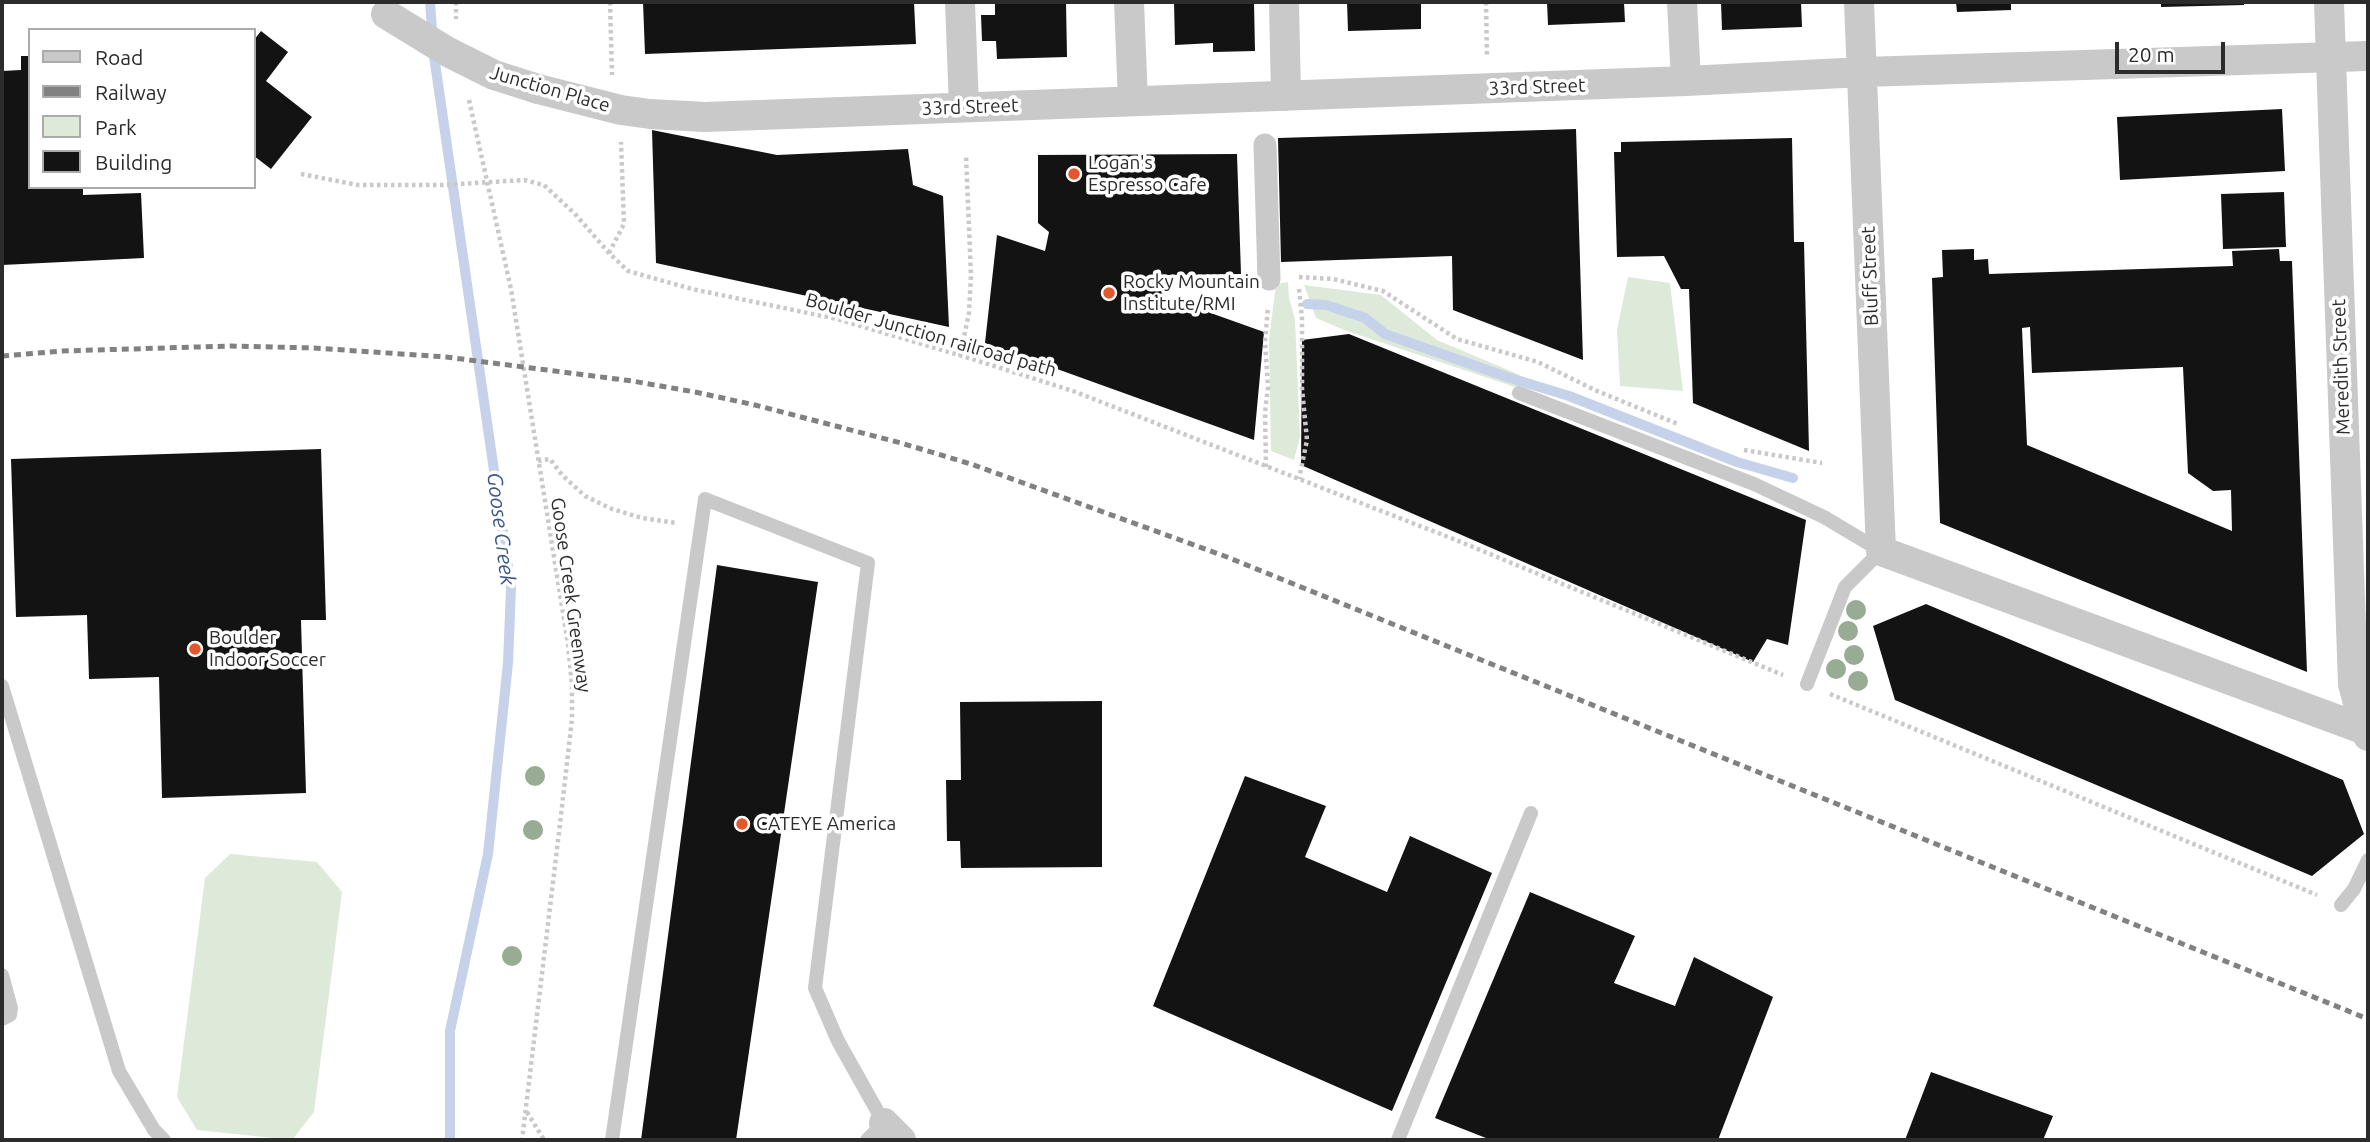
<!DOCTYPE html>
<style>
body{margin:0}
#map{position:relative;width:2370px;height:1142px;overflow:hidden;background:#fff;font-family:Ubuntu,sans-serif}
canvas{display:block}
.frame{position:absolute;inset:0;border:4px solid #2c2c2c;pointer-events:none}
.legend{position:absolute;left:28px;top:28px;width:228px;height:161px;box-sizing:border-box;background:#fff;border:2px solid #ababab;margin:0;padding:9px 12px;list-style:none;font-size:21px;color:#2c2c2c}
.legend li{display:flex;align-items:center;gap:14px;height:35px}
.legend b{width:35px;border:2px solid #ababab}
.scale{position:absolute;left:2115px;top:42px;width:110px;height:32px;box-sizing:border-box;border:4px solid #2c2c2c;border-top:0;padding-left:9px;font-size:21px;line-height:24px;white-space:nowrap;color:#2c2c2c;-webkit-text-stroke:5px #fff;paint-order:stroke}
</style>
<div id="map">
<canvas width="2370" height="1142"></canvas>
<div class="frame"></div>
<ul class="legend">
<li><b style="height:9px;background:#c9c9c9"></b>Road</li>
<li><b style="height:9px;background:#818181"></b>Railway</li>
<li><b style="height:19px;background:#deead9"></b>Park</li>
<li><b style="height:19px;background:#131313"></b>Building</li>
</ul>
<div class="scale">20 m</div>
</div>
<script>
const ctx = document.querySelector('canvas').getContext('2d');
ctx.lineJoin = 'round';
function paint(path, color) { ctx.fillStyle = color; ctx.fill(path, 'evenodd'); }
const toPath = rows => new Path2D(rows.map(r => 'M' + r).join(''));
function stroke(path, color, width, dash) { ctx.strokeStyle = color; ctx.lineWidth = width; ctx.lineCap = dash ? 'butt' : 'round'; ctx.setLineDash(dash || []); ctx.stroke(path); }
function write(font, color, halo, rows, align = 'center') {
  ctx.font = font + ' Ubuntu,sans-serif'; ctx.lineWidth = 7; ctx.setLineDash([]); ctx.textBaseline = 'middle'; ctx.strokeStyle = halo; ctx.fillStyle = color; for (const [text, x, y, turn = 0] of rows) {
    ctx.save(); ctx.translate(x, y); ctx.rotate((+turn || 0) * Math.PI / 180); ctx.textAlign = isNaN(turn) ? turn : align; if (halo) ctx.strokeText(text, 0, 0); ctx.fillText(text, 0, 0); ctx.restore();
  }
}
const green = toPath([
 [1628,277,1670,283,1683,391,1620,386,1617,330],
 [1288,282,1289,298,1295,319,1300,437,1294,460,1271,451,1269,339,1276,284],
 [1304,285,1381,295,1437,340,1520,375,1518,388,1344,330,1316,318],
 [230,854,317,862,342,892,314,1112,292,1140,197,1130,177,1097,205,878]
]);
const stream = toPath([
 [430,2,434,56,511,588,508,663,488,854,450,1031,450,1140],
 [1307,304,1326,305,1365,318,1385,334,1507,377,1569,396,1737,462,1793,478]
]);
const building = toPath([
 [643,2,914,2,916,44,645,54],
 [995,2,1066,2,1067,57,997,59,996,41,982,41,981,15,995,15],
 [1174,2,1254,2,1255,51,1213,52,1213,43,1175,45],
 [1347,2,1421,2,1421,29,1348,31],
 [1547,2,1624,2,1625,22,1548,25],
 [1721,2,1801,2,1802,27,1722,30],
 [1956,2,2011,2,2011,10,1957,12],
 [2161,2,2244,2,2244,5,2161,7],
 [261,31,288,52,266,81,312,117,271,169,254,156,254,40],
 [21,56,30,56,30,187,83,187,83,195,141,193,144,258,2,265,2,71,21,70],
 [2282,109,2285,171,2120,180,2117,117],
 [1576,129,1583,360,1453,310,1452,256,1281,262,1278,138],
 [652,130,777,155,908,149,913,185,943,196,949,327,656,263],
 [1792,138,1794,242,1804,242,1809,451,1693,403,1689,289,1681,289,1664,256,1617,257,1614,152,1621,152,1621,142],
 [1237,154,1241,274,1168,275,1163,296,1264,332,1254,440,985,343,997,235,1045,251,1049,232,1038,223,1038,155],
 [2284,192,2286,247,2223,249,2221,194],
 [1974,249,1974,260,1988,259,1989,274,2233,266,2232,251,2279,249,2280,261,2292,261,2307,672,1940,523,1932,278,1943,277,1942,250],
 [2030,327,2032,373,2183,367,2188,473,2213,491,2231,490,2232,531,2027,445,2022,328],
 [1349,334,1806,520,1788,645,1767,639,1753,662,1301,465,1302,340],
 [321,449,326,620,301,620,306,793,162,798,159,677,89,679,87,615,16,617,11,459],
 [717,565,818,582,736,1140,641,1140],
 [1926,604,2343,780,2364,834,2312,876,1895,700,1873,626],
 [1102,701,1102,867,961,868,960,841,947,841,946,780,961,780,960,702],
 [1245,776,1326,806,1305,857,1387,892,1410,836,1492,873,1392,1111,1153,1006],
 [1530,892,1635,936,1614,983,1675,1006,1694,957,1773,997,1718,1140,1491,1140,1435,1118],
 [1931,1072,2053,1116,2043,1140,1905,1140]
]);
const path = toPath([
 [456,2,456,19],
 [610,2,612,75],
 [1486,2,1487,57],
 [469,100,511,289,568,644,572,685,572,719,560,824,522,1140],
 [301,174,358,185,442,185,524,180,544,185,576,215,609,253,628,271,692,289,837,319,969,358,1073,391,1456,540,1783,675],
 [609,253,624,224,621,142],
 [1299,277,1333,279,1383,291,1457,339,1538,362,1597,391,1678,424],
 [1299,289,1302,318,1302,389,1307,440,1299,479],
 [960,356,969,313,971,275,966,156],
 [1744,450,1822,463],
 [538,461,550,459,562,475,585,496,612,509,642,518,677,523],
 [1266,467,1265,412,1268,387,1265,342,1268,307],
 [1830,694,2317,895],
 [527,1112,544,1140]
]);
const service = toPath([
 [1519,393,1754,484,1824,517,1881,551,1845,587,1807,684],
 [2,686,119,1071,154,1130,164,1140],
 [2341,905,2354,889,2368,860],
 [2,975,11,1008,10,1015,2,1019],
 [612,1140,705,499,868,563,815,988,838,1041,884,1123,867,1140],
 [1398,1140,1531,813]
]);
const pedestrian = toPath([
 [1265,145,1269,279]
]);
const minor = toPath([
 [960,2,964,107],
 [1129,2,1133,101],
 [1284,2,1286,96],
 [1682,2,1686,81],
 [1859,2,1881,551,2365,730],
 [2329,2,2353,684,2365,730,2368,736],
 [538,89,621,110,650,114,705,117,1686,81,1863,72,2368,56],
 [884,1123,901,1140]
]);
const rail = toPath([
 [2,356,62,351,231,346,314,348,446,357,632,381,695,392,755,405,901,443,971,464,1227,557,2368,1019]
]);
const minorBridge = toPath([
 [386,14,448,52,494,75,538,89]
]);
const trees = [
 [1856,610],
 [1848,631],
 [1854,655],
 [1836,669],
 [1858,681],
 [535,776],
 [533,830],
 [512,956]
];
const markers = [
 [1074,174,7,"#e25630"],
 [1109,293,7,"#e25630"],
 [195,649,7,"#e25630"],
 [742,824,7,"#e25630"]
];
const streetNames = [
 ["33rd Street",1537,87,-2],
 ["Junction Place",550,89,16],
 ["33rd Street",970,107,-2],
 ["Bluff Street",1870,276,-92],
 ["Boulder Junction railroad path",931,335,16],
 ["Meredith Street",2341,367,-92],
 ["Goose Creek Greenway",571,595,82]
];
const poiNames = [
 ["Logan's",1088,163],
 ["Espresso Cafe",1088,185],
 ["Rocky Mountain",1123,282],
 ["Institute/RMI",1123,304],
 ["Boulder",209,638],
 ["Indoor Soccer",209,660],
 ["CATEYE America",756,824]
];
const waterNames = [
 ["Goose Creek",501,529,83]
];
paint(green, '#deead9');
stroke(stream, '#c6d1ea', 10);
paint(building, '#131313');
stroke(path, '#c9c9c9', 4.5, [3.5, 3.5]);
stroke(service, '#c9c9c9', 14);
stroke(pedestrian, '#c9c9c9', 23);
stroke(minor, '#c9c9c9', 30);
stroke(rail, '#818181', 5, [7, 5]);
stroke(minorBridge, '#c9c9c9', 30);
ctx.fillStyle = '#98ab93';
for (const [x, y] of trees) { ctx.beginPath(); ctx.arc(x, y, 10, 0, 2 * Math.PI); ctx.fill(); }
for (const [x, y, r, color] of markers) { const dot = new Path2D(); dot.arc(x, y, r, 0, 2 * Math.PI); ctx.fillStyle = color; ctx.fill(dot); stroke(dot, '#fff', 2.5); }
write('19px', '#2c2c2c', '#fff', streetNames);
write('19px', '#2c2c2c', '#fff', poiNames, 'left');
write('italic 21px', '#3c568c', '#fff', waterNames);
</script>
